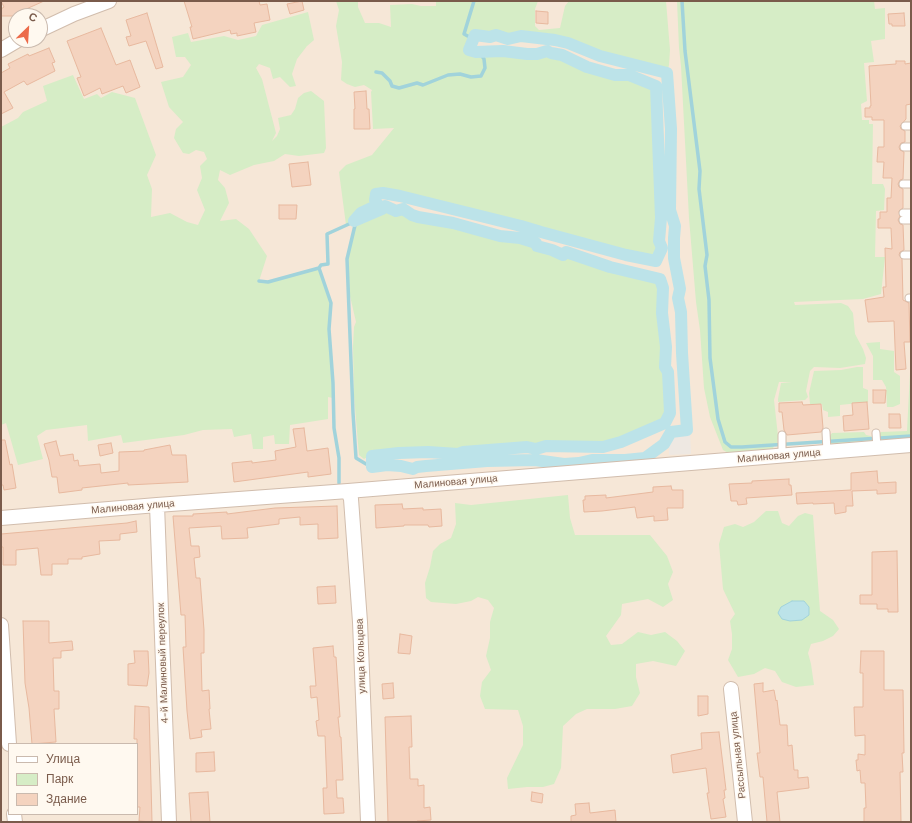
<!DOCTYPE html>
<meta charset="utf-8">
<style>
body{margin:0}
#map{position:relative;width:912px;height:823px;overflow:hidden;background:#fdf5e9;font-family:"Work Sans",sans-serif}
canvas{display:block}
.frame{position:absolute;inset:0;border:2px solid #7a5b4b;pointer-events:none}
.legend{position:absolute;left:8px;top:743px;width:130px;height:72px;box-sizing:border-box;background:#fff9f0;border:1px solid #cabaae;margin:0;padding:5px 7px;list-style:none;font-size:12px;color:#7a5b4b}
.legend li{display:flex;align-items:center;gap:8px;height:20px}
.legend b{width:20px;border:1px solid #cabaae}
.north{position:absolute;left:8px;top:8px;width:40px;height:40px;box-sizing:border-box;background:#fff9f0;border:1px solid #cabaae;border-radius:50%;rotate:25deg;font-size:11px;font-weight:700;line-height:16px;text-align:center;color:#7a5b4b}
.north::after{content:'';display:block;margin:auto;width:14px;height:18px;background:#ec6b4a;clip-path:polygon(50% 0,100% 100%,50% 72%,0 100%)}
</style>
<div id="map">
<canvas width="912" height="823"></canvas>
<div class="frame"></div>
<ul class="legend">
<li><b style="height:5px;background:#fff"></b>Улица</li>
<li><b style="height:11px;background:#d6edc6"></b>Парк</li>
<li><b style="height:11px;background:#f4d3bf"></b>Здание</li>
</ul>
<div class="north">С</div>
</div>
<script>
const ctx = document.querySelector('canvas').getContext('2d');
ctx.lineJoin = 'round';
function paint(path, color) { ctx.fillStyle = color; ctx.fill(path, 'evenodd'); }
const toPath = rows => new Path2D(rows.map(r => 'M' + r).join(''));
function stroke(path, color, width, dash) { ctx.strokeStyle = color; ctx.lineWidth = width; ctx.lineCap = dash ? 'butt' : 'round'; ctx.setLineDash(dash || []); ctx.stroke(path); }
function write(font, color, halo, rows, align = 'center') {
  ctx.font = font + ' "Work Sans",sans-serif'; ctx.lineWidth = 3; ctx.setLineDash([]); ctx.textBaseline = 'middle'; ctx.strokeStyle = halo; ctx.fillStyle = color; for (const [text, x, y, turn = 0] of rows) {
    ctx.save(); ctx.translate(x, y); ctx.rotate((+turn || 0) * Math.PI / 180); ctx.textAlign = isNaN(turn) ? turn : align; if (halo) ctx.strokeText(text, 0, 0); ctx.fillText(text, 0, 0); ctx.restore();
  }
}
const residential = toPath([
 [1,1,911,1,911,822,1,822],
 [16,16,40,16,40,40,16,40],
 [9,744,137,744,137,814,9,814]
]);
const industrial = toPath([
 [690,431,691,454,669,455,669,440,672,434]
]);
const green = toPath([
 [336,1,358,1,358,7,365,23,379,23,391,27,390,5,412,4,421,6,436,6,436,1,538,1,535,9,535,26,539,30,560,28,565,6,569,1,666,1,670,50,669,65,667,73,600,56,568,43,555,40,521,36,508,39,496,35,490,37,475,35,469,50,476,52,503,51,527,54,537,54,547,51,551,53,562,55,587,67,615,75,629,75,656,86,661,218,659,241,662,248,656,261,626,255,541,232,521,226,400,196,383,193,376,194,375,200,378,205,361,213,354,221,346,225,339,172,346,165,372,155,394,128,373,129,371,92,372,90,364,85,355,87,347,84,341,80,342,62,336,26,339,10],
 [677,1,874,1,875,9,885,8,885,39,871,41,874,62,864,63,867,101,861,104,862,120,869,120,869,124,873,124,872,184,883,184,885,189,884,210,876,211,875,257,885,257,881,294,863,299,794,302,795,305,841,303,848,306,853,313,855,334,863,349,866,358,865,364,840,368,814,367,810,371,806,391,808,397,805,400,778,402,778,399,781,383,792,382,779,382,774,400,778,436,777,445,774,445,772,453,730,454,723,450,710,417,704,388,700,330,696,302,689,218,681,66,679,48],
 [308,12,314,40,307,46,297,59,292,74,296,86,290,87,280,77,273,79,270,68,259,64,256,68,262,79,276,133,272,141,277,136,280,129,278,118,291,115,295,109,298,98,304,93,311,91,324,101,326,148,324,153,299,156,285,154,274,161,254,165,230,175,220,170,218,180,225,188,229,203,220,221,236,219,249,229,267,256,259,281,268,282,319,268,331,303,329,329,333,398,328,397,328,419,290,425,289,444,275,444,274,435,263,437,263,449,253,449,251,434,234,437,232,429,203,430,184,435,123,443,121,435,88,441,87,425,46,430,37,436,43,459,18,465,6,423,1,425,1,127,18,118,23,112,47,101,43,86,73,75,84,99,97,94,101,98,112,92,135,98,156,155,147,175,152,189,151,217,170,213,187,222,198,225,205,210,197,190,202,178,200,166,207,159,204,152,196,150,189,154,183,153,174,138,176,129,183,122,169,107,161,82,183,77,191,65,185,57,176,57,172,37,188,33,191,42,224,36,238,40,256,36,262,25],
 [385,206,396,211,403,209,412,215,418,217,453,223,500,236,520,238,536,243,537,246,552,250,563,255,566,252,610,267,660,279,663,288,662,313,666,347,665,367,668,372,670,413,665,423,621,442,603,447,546,446,536,449,527,447,463,452,458,454,428,452,372,456,373,447,372,454,364,459,359,455,354,396,353,346,354,327,356,322,347,283,347,259,357,220,382,209],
 [880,342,880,349,894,351,894,372,900,376,900,404,893,407,887,407,886,387,882,380,873,380,873,356,866,343],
 [911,353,911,440,880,443,879,434,881,432,907,431],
 [857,367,863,367,863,388,868,390,868,402,840,405,840,416,828,417,828,412,823,410,822,404,810,404,809,393,814,371,841,370],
 [864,432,866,435,871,436,873,442,830,445,829,437,832,433],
 [568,495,570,518,575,535,650,535,667,556,673,572,668,584,673,600,663,607,648,599,622,604,621,615,606,636,611,645,622,644,638,632,651,635,665,632,677,641,685,651,676,666,653,661,636,664,636,677,640,693,632,706,615,709,587,709,576,714,563,726,561,768,554,784,543,787,527,787,508,789,507,778,523,745,523,726,518,710,485,709,480,696,482,682,491,670,486,656,490,638,490,622,494,608,488,600,478,597,471,601,456,604,431,602,426,598,425,583,430,567,433,551,440,544,451,538,456,524,455,503,471,505],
 [766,511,778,511,782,523,789,526,798,516,805,513,813,515,820,611,833,620,839,629,833,636,823,641,811,644,808,653,811,664,814,685,796,687,782,682,775,671,765,668,754,674,738,677,728,660,732,649,732,634,730,621,735,614,723,589,719,544,724,527,735,524,743,527,754,522]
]);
const water = toPath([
 [792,601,804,601,809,607,809,615,802,620,790,621,782,619,778,613,781,607,792,601]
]);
const stream = toPath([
 [682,1,685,51,700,171,699,189,707,255,705,266,709,300,710,358,718,419,725,442,731,447,742,447,911,436],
 [473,39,464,34,474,1],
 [376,72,382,73,390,81,392,86,399,88,417,83,423,85,448,75,460,74,471,77,481,76,485,68,484,59,479,52],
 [356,221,347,259,353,413,356,458,366,464,377,464],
 [319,268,321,265,328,264,327,234,382,209,385,206],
 [259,281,268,282,319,268,331,303,329,329,333,383,334,428,339,458,339,483]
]);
const canal = toPath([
 [475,35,490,37,496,35,508,39,521,36,555,40,568,43,600,56,667,73,671,129,670,210,675,226,674,238,674,258,680,289,678,298,681,312,682,353,687,430,671,432,664,444,645,458,625,460,592,460,579,463,564,464,535,460,487,461,426,466,417,467,413,469,401,466,387,465,372,467,372,456,399,453,428,452,458,454,463,452,527,447,536,449,546,446,603,447,621,442,665,423,670,413,668,372,665,367,666,347,662,313,663,288,660,279,610,267,566,252,563,255,552,250,537,246,536,243,520,238,500,236,453,223,418,217,412,215,403,209,396,211,385,206,382,209,354,221,361,213,378,205,375,200,376,194,383,193,400,196,521,226,541,232,626,255,656,261,662,248,659,241,661,218,656,86,629,75,615,75,587,67,562,55,551,53,547,51,537,54,527,54,503,51,476,52,469,50,475,35]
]);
const building = toPath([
 [1,1,44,1,24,10,27,16,1,16,1,9,4,7,1,1],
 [184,1,259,1,260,5,267,4,270,20,254,23,256,32,237,36,237,33,231,34,230,30,193,39,190,27,192,27,184,1],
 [302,1,304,10,290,14,287,4,302,1],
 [536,11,548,12,548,24,536,23,536,11],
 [147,13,163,67,156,69,146,41,129,46,126,37,131,36,126,20,147,13],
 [904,13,905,26,892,26,892,24,889,24,888,14,904,13],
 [101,28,116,65,130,60,140,87,126,93,123,86,102,94,100,88,84,96,77,78,81,77,67,41,101,28],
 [49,48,55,62,52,63,55,71,27,85,24,81,4,92,13,108,1,114,1,73,10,68,8,64,28,54,29,56,49,48],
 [896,61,905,61,905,64,911,63,911,104,906,105,906,119,900,126,901,129,905,131,905,142,901,143,899,147,900,150,904,152,903,179,900,180,898,184,899,187,903,189,903,208,899,211,900,216,898,220,900,224,903,225,904,250,900,252,899,255,902,259,903,300,909,303,910,342,904,342,906,369,896,370,894,321,868,322,865,300,884,297,883,287,886,287,885,248,892,249,891,228,878,228,878,219,880,219,880,212,887,212,887,198,891,198,892,178,883,178,884,162,877,162,878,147,884,147,884,120,872,120,872,117,865,117,865,108,870,108,870,106,871,106,869,66,896,64,896,61],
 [366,91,367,109,369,109,370,129,354,129,354,109,355,109,354,92,366,91],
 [308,162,311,185,292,187,289,164,308,162],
 [279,205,297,205,296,219,279,219,279,205],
 [873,390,886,390,885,403,873,403,873,390],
 [802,402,803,405,821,404,823,428,821,432,787,435,784,430,782,412,779,412,779,403,802,402],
 [867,402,869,429,844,431,843,416,853,415,852,403,867,402],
 [889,414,900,414,901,428,889,428,889,414],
 [304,428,307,451,328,448,331,474,308,477,308,472,234,482,232,463,252,461,252,463,276,460,275,451,296,447,293,429,304,428],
 [1,440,5,440,10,465,12,464,16,488,4,490,3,485,1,485,1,440],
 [56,441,60,456,73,454,74,461,78,460,79,466,100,464,101,473,119,471,119,452,144,451,144,450,170,445,172,455,186,455,188,482,128,485,128,483,82,488,82,490,59,493,57,477,52,477,49,460,44,444,56,441],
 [111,443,113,453,100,456,98,445,111,443],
 [877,471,878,483,896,482,896,493,877,494,877,490,852,491,853,506,846,506,846,512,835,514,834,503,813,504,813,503,797,504,796,493,851,490,851,473,877,471],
 [789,479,789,485,791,485,792,495,746,498,747,504,738,505,737,501,731,501,729,484,752,483,752,481,789,479],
 [671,486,672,490,683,490,683,508,667,508,668,520,654,521,654,516,637,518,635,507,602,511,584,512,583,500,585,500,585,496,606,495,606,498,653,492,653,487,671,486],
 [402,504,403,509,423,508,423,510,441,509,442,526,429,527,428,525,404,525,404,526,376,528,375,505,402,504],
 [337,506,338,538,318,539,318,524,300,525,300,517,279,519,279,524,247,528,248,538,222,539,221,526,189,528,191,546,199,546,200,557,194,558,196,578,200,578,204,630,204,653,201,653,202,691,209,690,210,709,209,709,211,729,201,730,202,737,190,739,187,711,183,647,186,647,185,615,181,615,173,516,193,516,193,514,227,512,227,514,275,508,337,506],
 [136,521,137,532,120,534,120,540,99,541,100,554,82,557,82,559,68,559,68,564,52,564,52,575,41,575,38,548,16,550,16,565,3,565,3,547,1,547,1,534,127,523,136,521],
 [897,551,898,612,888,612,888,609,877,609,877,604,860,604,860,595,872,595,872,552,897,551],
 [335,586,336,603,318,604,317,587,335,586],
 [23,621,49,621,49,643,72,641,73,650,61,651,61,658,53,658,54,691,59,691,59,709,54,709,56,742,32,744,29,708,25,683,23,621],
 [400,634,412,636,410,654,398,653,400,634],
 [333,646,334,657,336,657,340,717,338,717,340,737,341,737,343,780,336,780,337,798,343,798,344,813,324,814,323,788,327,788,325,736,318,736,316,721,319,720,317,697,311,698,310,686,316,686,313,648,333,646],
 [134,651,148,651,149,673,147,686,128,685,128,664,135,663,134,651],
 [861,651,884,651,884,690,903,690,904,753,902,753,903,772,900,772,901,822,864,822,864,808,866,808,865,783,861,783,860,770,857,771,856,760,858,760,858,754,865,755,865,735,855,736,854,707,863,707,863,673,860,673,861,651],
 [393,683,394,698,383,699,382,684,393,683],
 [763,683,763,692,774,690,776,701,777,700,780,725,787,725,788,746,792,745,794,770,798,770,798,778,808,777,809,788,777,792,780,822,767,822,763,777,760,777,757,753,760,753,754,684,763,683],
 [698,696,708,696,708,714,698,716,698,696],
 [135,706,149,707,152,822,139,821,140,807,137,807,137,739,134,739,135,706],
 [411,716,412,747,409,747,410,779,418,779,418,786,424,785,424,808,430,807,431,820,417,821,417,822,388,822,385,717,411,716],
 [719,732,726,790,724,790,725,798,723,799,726,817,711,819,707,793,709,793,706,768,673,773,671,755,702,749,701,733,719,732],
 [214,752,215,771,196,772,196,753,214,752],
 [208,792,210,822,191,822,189,793,208,792],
 [532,792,543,794,542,803,531,801,532,792],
 [589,803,590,813,615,810,616,822,571,822,571,816,576,815,575,804,589,803]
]);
const lane = toPath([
 [905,126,911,126],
 [904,147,911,147],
 [903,184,911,184],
 [903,213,911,213],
 [903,220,911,220],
 [904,255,911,255],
 [909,298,911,298],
 [826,432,827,452],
 [876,433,877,448],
 [782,435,782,456]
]);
const street = toPath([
 [40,30,74,14,109,1],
 [1,50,18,40],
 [348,491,351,499,360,622,368,822],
 [157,505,169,822],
 [1,518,157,505,348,491,911,445],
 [1,625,9,744],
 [731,689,745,822],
 [14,814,15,822]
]);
const streetNames = [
 ["Малиновая улица",779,456,-5],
 ["Малиновая улица",456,482,-5],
 ["Малиновая улица",133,507,-5],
 ["улица Кольцова",361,656,-92],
 ["4-й Малиновый переулок",163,663,-92],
 ["Рассыльная улица",738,755,-96]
];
paint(residential, '#f6e7d7');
paint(industrial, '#eee8e2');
paint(green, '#d6edc6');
paint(water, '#bce3e9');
stroke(water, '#a1d3db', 1);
stroke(stream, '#a1d3db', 3.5);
stroke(canal, '#bce3e9', 12);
paint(building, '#f4d3bf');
stroke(building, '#e8b99f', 1);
stroke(lane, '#d1bdad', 9);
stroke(street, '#d1bdad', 16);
stroke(lane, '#fff', 7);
stroke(street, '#fff', 14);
write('10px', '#7a5b4b', '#fff9f0', streetNames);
</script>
